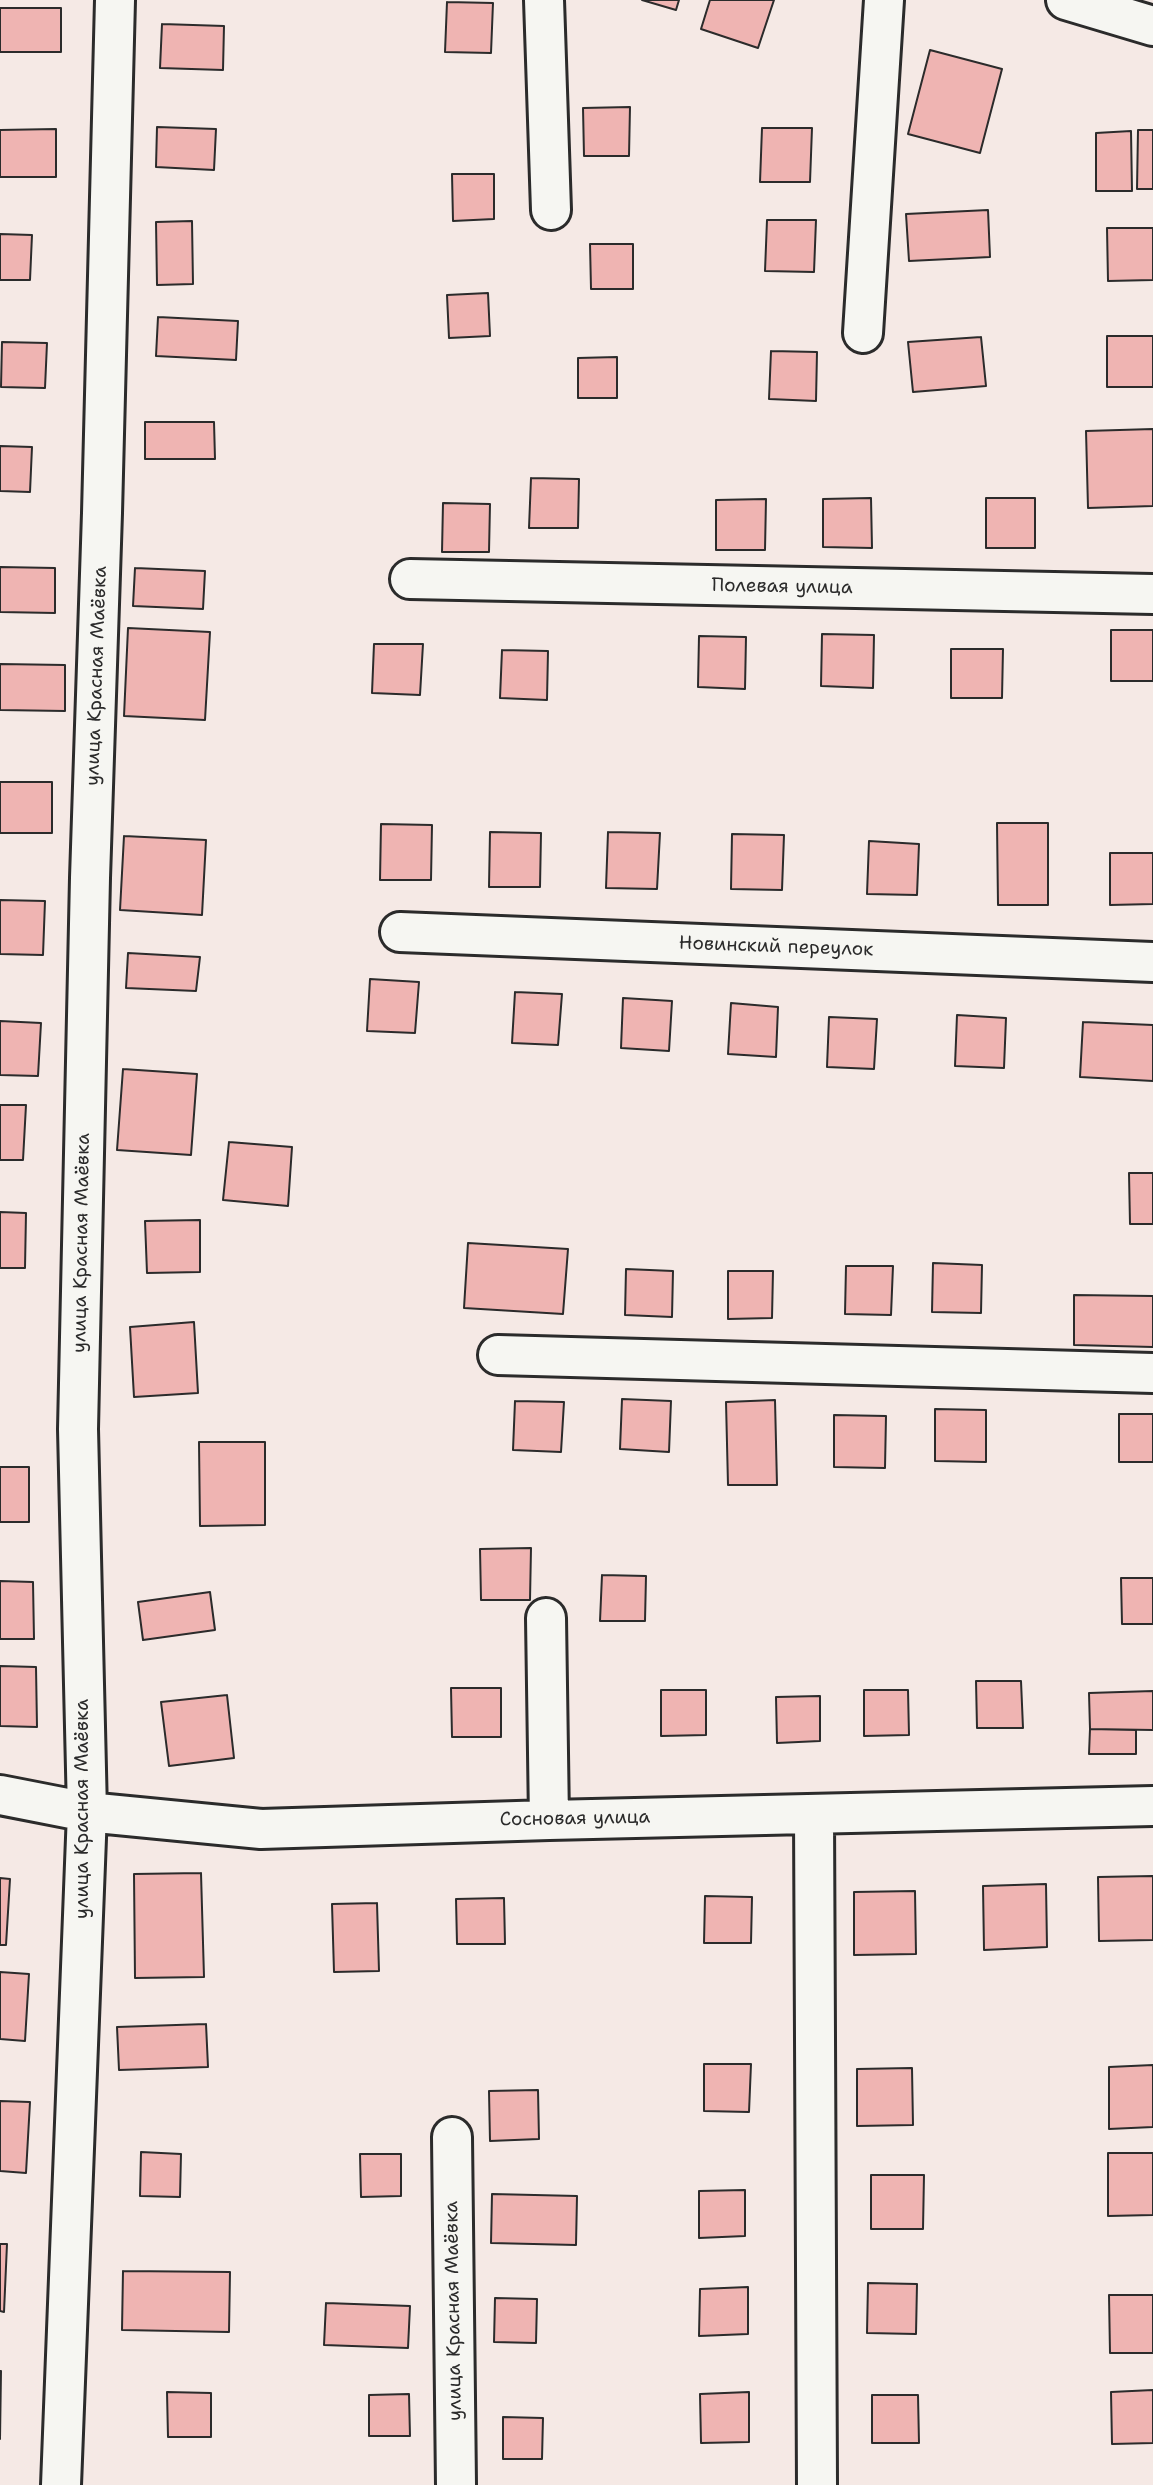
<!DOCTYPE html>
<meta charset="utf-8">
<style>
body{margin:0}
canvas{display:block;background:#f5e9e5}
</style>
<canvas width="1153" height="2485"></canvas>
<script>
const ctx = document.querySelector('canvas').getContext('2d');
ctx.lineJoin = 'round';
function paint(path, color) { ctx.fillStyle = color; ctx.fill(path, 'evenodd'); }
const toPath = rows => new Path2D(rows.map(r => 'M' + r).join(''));
function stroke(path, color, width, dash) { ctx.strokeStyle = color; ctx.lineWidth = width; ctx.lineCap = dash ? 'butt' : 'round'; ctx.setLineDash(dash || []); ctx.stroke(path); }
function write(font, color, halo, rows, align = 'center') {
  ctx.font = font + ' "Shantell Sans",sans-serif'; ctx.lineWidth = 5; ctx.setLineDash([]); ctx.textBaseline = 'middle'; ctx.strokeStyle = halo; ctx.fillStyle = color; for (const [text, x, y, turn = 0] of rows) {
    ctx.save(); ctx.translate(x, y); ctx.rotate((+turn || 0) * Math.PI / 180); ctx.textAlign = isNaN(turn) ? turn : align; if (halo) ctx.strokeText(text, 0, 0); ctx.fillText(text, 0, 0); ctx.restore();
  }
}
const building = toPath([
 [642,0,679,0,676,10,642,0],
 [710,0,774,0,758,48,701,29,710,0],
 [447,2,493,3,491,53,445,52,447,2],
 [0,8,61,8,61,52,0,52,0,8],
 [162,24,224,26,223,70,160,68,162,24],
 [930,50,1002,69,980,153,908,134,930,50],
 [630,107,629,156,584,156,583,108,630,107],
 [157,127,216,129,214,170,156,167,157,127],
 [762,128,812,128,810,182,760,182,762,128],
 [56,129,56,177,0,177,0,130,56,129],
 [1138,130,1153,130,1153,189,1137,189,1138,130],
 [1131,131,1132,191,1096,191,1096,133,1131,131],
 [452,174,494,174,494,219,453,221,452,174],
 [988,210,990,257,909,261,906,214,988,210],
 [767,220,816,220,814,272,765,271,767,220],
 [192,221,193,284,157,285,156,222,192,221],
 [1107,228,1153,228,1153,280,1108,281,1107,228],
 [0,234,32,235,30,280,0,280,0,234],
 [590,244,633,244,633,289,591,289,590,244],
 [488,293,490,336,449,338,447,295,488,293],
 [158,317,238,321,236,360,156,356,158,317],
 [1107,336,1153,336,1153,387,1107,387,1107,336],
 [981,337,986,386,913,392,908,342,981,337],
 [2,342,47,343,45,388,1,387,2,342],
 [771,351,817,352,816,401,769,399,771,351],
 [617,357,617,398,578,398,578,358,617,357],
 [145,422,214,422,215,459,145,459,145,422],
 [1153,429,1153,506,1088,508,1086,431,1153,429],
 [0,446,32,447,30,492,0,491,0,446],
 [531,478,579,479,578,528,529,528,531,478],
 [871,498,872,548,823,547,823,499,871,498],
 [986,498,1035,498,1035,548,986,548,986,498],
 [766,499,765,550,716,550,716,500,766,499],
 [443,503,490,504,489,552,442,552,443,503],
 [0,567,55,568,55,613,0,612,0,567],
 [135,568,205,571,203,609,133,606,135,568],
 [128,628,210,632,205,720,124,716,128,628],
 [1111,630,1153,630,1153,681,1111,681,1111,630],
 [822,634,874,635,873,688,821,686,822,634],
 [699,636,746,637,745,689,698,687,699,636],
 [374,644,423,644,420,695,372,693,374,644],
 [951,649,1003,649,1002,698,951,698,951,649],
 [502,650,548,651,547,700,500,698,502,650],
 [0,664,65,665,65,711,0,710,0,664],
 [0,782,52,782,52,833,0,833,0,782],
 [997,823,1048,823,1048,905,998,905,997,823],
 [381,824,432,825,431,880,380,880,381,824],
 [490,832,541,833,540,887,489,887,490,832],
 [608,832,660,833,657,889,606,888,608,832],
 [732,834,784,835,782,890,731,889,732,834],
 [124,836,206,840,202,915,120,910,124,836],
 [869,841,919,844,917,895,867,894,869,841],
 [1110,853,1153,853,1153,904,1110,905,1110,853],
 [0,900,45,901,43,955,0,954,0,900],
 [128,953,200,957,196,991,126,988,128,953],
 [370,979,419,982,415,1033,367,1031,370,979],
 [515,992,562,994,558,1045,512,1043,515,992],
 [623,998,672,1001,669,1051,621,1048,623,998],
 [731,1003,778,1007,776,1057,728,1054,731,1003],
 [957,1015,1006,1018,1004,1068,955,1066,957,1015],
 [829,1017,877,1019,874,1069,827,1067,829,1017],
 [0,1021,41,1023,38,1076,0,1075,0,1021],
 [1083,1022,1153,1025,1153,1081,1080,1077,1083,1022],
 [123,1069,197,1074,191,1155,117,1150,123,1069],
 [0,1105,26,1105,23,1160,0,1160,0,1105],
 [229,1142,292,1147,288,1206,223,1200,229,1142],
 [1129,1173,1153,1173,1153,1224,1130,1224,1129,1173],
 [0,1212,26,1213,25,1268,0,1268,0,1212],
 [200,1220,200,1272,147,1273,145,1221,200,1220],
 [468,1243,568,1249,563,1314,464,1308,468,1243],
 [933,1263,982,1265,981,1313,932,1312,933,1263],
 [846,1266,893,1266,891,1315,845,1314,846,1266],
 [626,1269,673,1271,672,1317,625,1315,626,1269],
 [728,1271,773,1271,772,1318,728,1319,728,1271],
 [1074,1295,1153,1296,1153,1347,1074,1345,1074,1295],
 [194,1322,198,1393,134,1397,130,1327,194,1322],
 [622,1399,671,1401,669,1452,620,1449,622,1399],
 [775,1400,777,1485,728,1485,726,1402,775,1400],
 [515,1401,564,1402,561,1452,513,1450,515,1401],
 [935,1409,986,1410,986,1462,935,1461,935,1409],
 [1119,1414,1153,1414,1153,1462,1119,1462,1119,1414],
 [834,1415,886,1416,885,1468,834,1467,834,1415],
 [199,1442,265,1442,265,1525,200,1526,199,1442],
 [0,1467,29,1467,29,1522,0,1522,0,1467],
 [531,1548,530,1600,481,1600,480,1549,531,1548],
 [602,1575,646,1576,645,1621,600,1621,602,1575],
 [1121,1578,1153,1578,1153,1624,1122,1624,1121,1578],
 [0,1581,33,1582,34,1639,0,1639,0,1581],
 [210,1592,215,1630,143,1640,138,1602,210,1592],
 [0,1666,36,1667,37,1727,0,1726,0,1666],
 [976,1681,1021,1681,1023,1728,977,1728,976,1681],
 [451,1688,501,1688,501,1737,452,1737,451,1688],
 [661,1690,706,1690,706,1735,661,1736,661,1690],
 [864,1690,908,1690,909,1735,864,1736,864,1690],
 [1153,1691,1153,1730,1090,1729,1089,1693,1153,1691],
 [227,1695,234,1758,169,1766,161,1702,227,1695],
 [820,1696,820,1741,777,1743,776,1697,820,1696],
 [1090,1729,1136,1730,1136,1754,1089,1754,1090,1729],
 [201,1873,204,1977,135,1978,134,1874,201,1873],
 [1153,1876,1153,1940,1099,1941,1098,1877,1153,1876],
 [0,1878,10,1879,6,1945,0,1945,0,1878],
 [1046,1884,1047,1947,984,1950,983,1886,1046,1884],
 [915,1891,916,1954,854,1955,854,1892,915,1891],
 [705,1896,752,1897,751,1943,704,1943,705,1896],
 [504,1898,505,1944,457,1944,456,1899,504,1898],
 [377,1903,379,1971,334,1972,332,1904,377,1903],
 [0,1972,29,1974,25,2041,0,2039,0,1972],
 [206,2024,208,2067,119,2070,117,2027,206,2024],
 [704,2064,751,2064,749,2112,704,2111,704,2064],
 [1153,2065,1153,2127,1109,2129,1109,2067,1153,2065],
 [912,2068,913,2125,857,2126,857,2069,912,2068],
 [538,2090,539,2139,490,2141,489,2091,538,2090],
 [0,2101,30,2102,26,2173,0,2171,0,2101],
 [141,2152,181,2154,180,2197,140,2196,141,2152],
 [1108,2153,1153,2153,1153,2215,1108,2216,1108,2153],
 [360,2154,401,2154,401,2196,361,2197,360,2154],
 [871,2175,924,2175,923,2229,871,2229,871,2175],
 [745,2190,745,2236,699,2238,699,2191,745,2190],
 [492,2194,577,2196,576,2245,491,2243,492,2194],
 [0,2244,7,2244,4,2312,0,2311,0,2244],
 [123,2271,230,2272,229,2332,122,2330,123,2271],
 [868,2283,917,2284,916,2334,867,2333,868,2283],
 [748,2287,748,2334,699,2336,700,2289,748,2287],
 [1109,2295,1153,2295,1153,2353,1110,2353,1109,2295],
 [495,2298,537,2299,536,2343,494,2342,495,2298],
 [326,2303,410,2306,408,2348,324,2345,326,2303],
 [0,2371,1,2371,0,2439,0,2371],
 [1153,2390,1153,2443,1112,2444,1111,2392,1153,2390],
 [167,2392,211,2393,211,2437,168,2437,167,2392],
 [749,2392,749,2442,701,2443,700,2394,749,2392],
 [409,2394,410,2436,369,2436,369,2395,409,2394],
 [872,2395,918,2395,919,2443,872,2443,872,2395],
 [503,2417,543,2418,542,2459,503,2459,503,2417]
]);
const minor = toPath([
 [544,0,551,210],
 [1066,0,1153,26],
 [863,333,884,0],
 [410,579,1153,594],
 [400,932,1153,962],
 [498,1355,1153,1373],
 [546,1618,549,1820],
 [0,1795,87,1812,261,1829,549,1820,1153,1806],
 [814,1814,817,2485],
 [452,2137,456,2485],
 [61,2485,87,1812,78,1429,90,878,102,513,115,0]
]);
const streetNames = [
 ["Полевая улица",782,587,1],
 ["улица Красная Маёвка",97,676,-88],
 ["Новинский переулок",776,947,2],
 ["улица Красная Маёвка",82,1243,-89],
 ["улица Красная Маёвка",83,1809,-90],
 ["Сосновая улица",575,1819,-1],
 ["улица Красная Маёвка",454,2311,-91]
];
paint(building, '#efb4b2');
stroke(building, '#2b2b2b', 2);
stroke(minor, '#2b2b2b', 44);
stroke(minor, '#f6f6f2', 38);
write('19px', '#2b2b2b', '#f6f6f2', streetNames);
</script>
